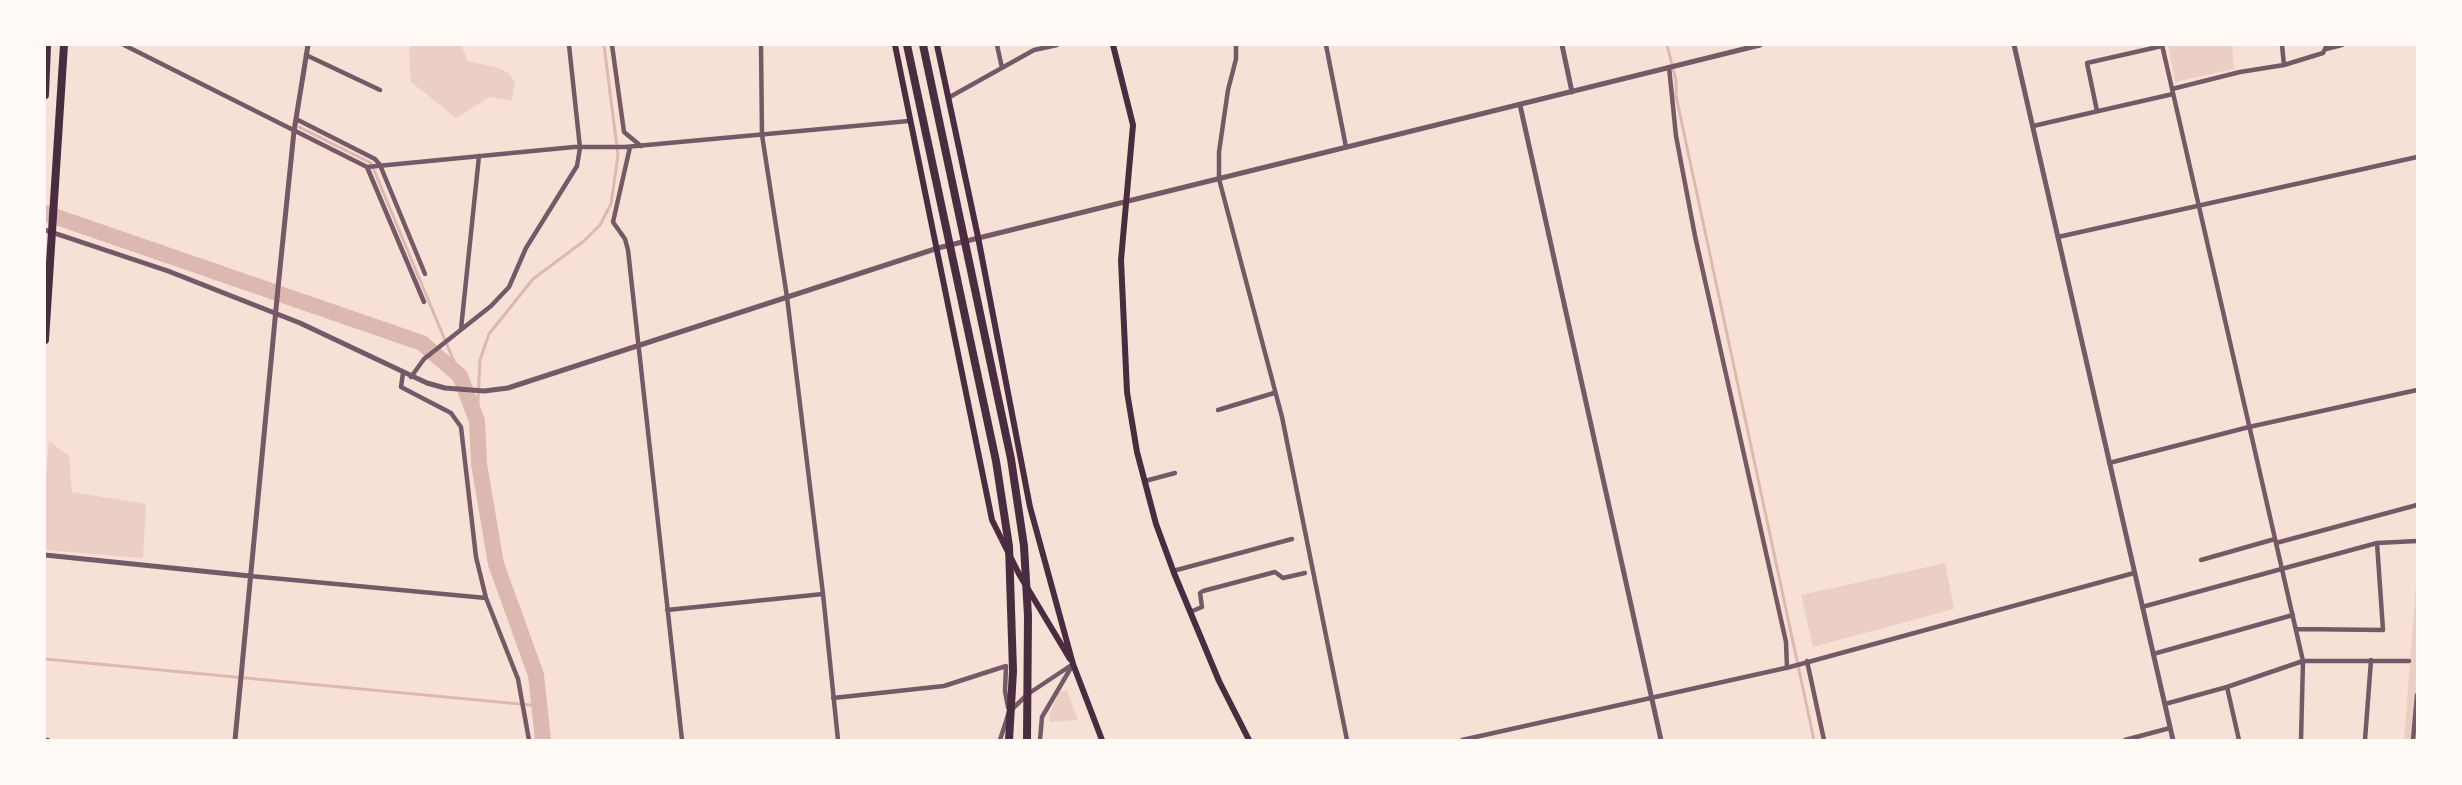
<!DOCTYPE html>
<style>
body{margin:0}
#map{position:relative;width:2462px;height:785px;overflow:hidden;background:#f7e1d7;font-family:Ubuntu,sans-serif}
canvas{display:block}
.frame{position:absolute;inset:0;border:46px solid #fffaf5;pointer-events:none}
</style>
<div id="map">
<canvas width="2462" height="785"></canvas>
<div class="frame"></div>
</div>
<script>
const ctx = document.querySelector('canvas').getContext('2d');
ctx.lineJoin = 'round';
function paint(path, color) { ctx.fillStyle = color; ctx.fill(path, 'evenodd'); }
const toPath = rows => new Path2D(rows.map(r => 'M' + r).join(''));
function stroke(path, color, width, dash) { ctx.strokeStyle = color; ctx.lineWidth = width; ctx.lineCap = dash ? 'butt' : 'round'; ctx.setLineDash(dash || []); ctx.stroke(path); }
const green = toPath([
 [411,45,461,45,468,61,499,68,509,73,515,83,512,101,490,97,456,118,411,82,409,52],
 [2168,45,2232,45,2234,69,2175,82],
 [49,441,69,456,72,492,146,504,143,558,45,550,45,484],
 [1945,563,1954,609,1813,647,1801,595],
 [2417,571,2417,740,2404,740],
 [1067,690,1078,720,1050,722,1049,716,1059,692]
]);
const stream = toPath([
 [1667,45,1676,80,1676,96,1814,740],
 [299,127,371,163,460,376],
 [477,421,480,360,489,334,533,279,584,241,600,225,611,204,618,155,604,45],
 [45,659,541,706]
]);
const river = toPath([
 [45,213,422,343,460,376,477,421,479,464,496,564,536,675,543,740]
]);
const minor = toPath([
 [124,45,367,167,574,147,625,147,909,121],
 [612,45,624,132,641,146],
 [761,45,762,135,787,297,823,594,838,740],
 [997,45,1002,68],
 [1236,45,1236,59,1228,90,1219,152,1219,179,1282,417,1347,740],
 [1326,45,1346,147],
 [2162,45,2303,661,2301,740],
 [2282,45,2284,65],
 [2326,49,2342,45],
 [306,55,380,90],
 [1669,67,1676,136,1695,236,1786,642,1787,668],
 [2172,89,2240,72,2284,65,2323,53,2327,45],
 [948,98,1034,50,1057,45],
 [2097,111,2087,63,2162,46],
 [296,119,375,159,380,165,425,274],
 [2033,126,2173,94],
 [630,147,613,222,625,239,628,250,682,740],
 [367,167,424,302],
 [2058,237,2417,157],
 [461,329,479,156],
 [403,373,401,387,451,413,461,427,476,557,486,598,518,679,529,740],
 [411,377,424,359,491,306,509,287,526,248,577,166,580,148,569,45],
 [1218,410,1274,393],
 [2109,463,2249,427,2417,390],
 [1145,481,1175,473],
 [2276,543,2417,505],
 [2201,560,2275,539],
 [1173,571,1292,539],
 [250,576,486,598],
 [2142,607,2377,543,2417,541],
 [667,610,823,594],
 [1190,612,1202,607,1200,593,1203,591,1275,572,1283,578,1305,573],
 [2296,629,2383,630,2377,543],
 [2153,654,2293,615],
 [1807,661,1824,740],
 [2227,687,2239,740],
 [833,698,944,686,1006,666,1005,691,1008,707],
 [2165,704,2227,687,2303,661,2409,661],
 [45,740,48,740],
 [1000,740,1009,712,1028,694,1073,664],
 [1040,740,1042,717,1072,666],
 [1462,740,1790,667,2134,573],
 [2125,740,2170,728],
 [2365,740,2371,660],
 [2413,740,2417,695]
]);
const tertiary = toPath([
 [1562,45,1572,92],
 [2014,45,2173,740],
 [1520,105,1661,740],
 [45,230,168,271,300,323,427,383,445,388,484,391,508,388,938,248,1760,45],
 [45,555,250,576],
 [235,740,278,288,294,131,308,45]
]);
const secondary = toPath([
 [895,45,992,520,1019,574,1070,659],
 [937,45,978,237,1030,507,1073,664,1102,740],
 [1113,45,1133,125,1121,260,1127,392,1137,452,1156,524,1174,573,1219,681,1249,740]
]);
const trunk = toPath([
 [907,45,996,461,1009,546,1013,671,1009,740],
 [923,45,1011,459,1024,546,1028,616,1027,740]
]);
const motorway = toPath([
 [45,95,47,45],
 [45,340,64,45]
]);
paint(green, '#ebcfc5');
stroke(stream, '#dcb8b0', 3);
stroke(river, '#dcb8b0', 16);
stroke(minor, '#755966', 4.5);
stroke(tertiary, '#755966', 5);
stroke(secondary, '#4a2c40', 6);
stroke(trunk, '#4a2c40', 8);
stroke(motorway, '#4a2c40', 8);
</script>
